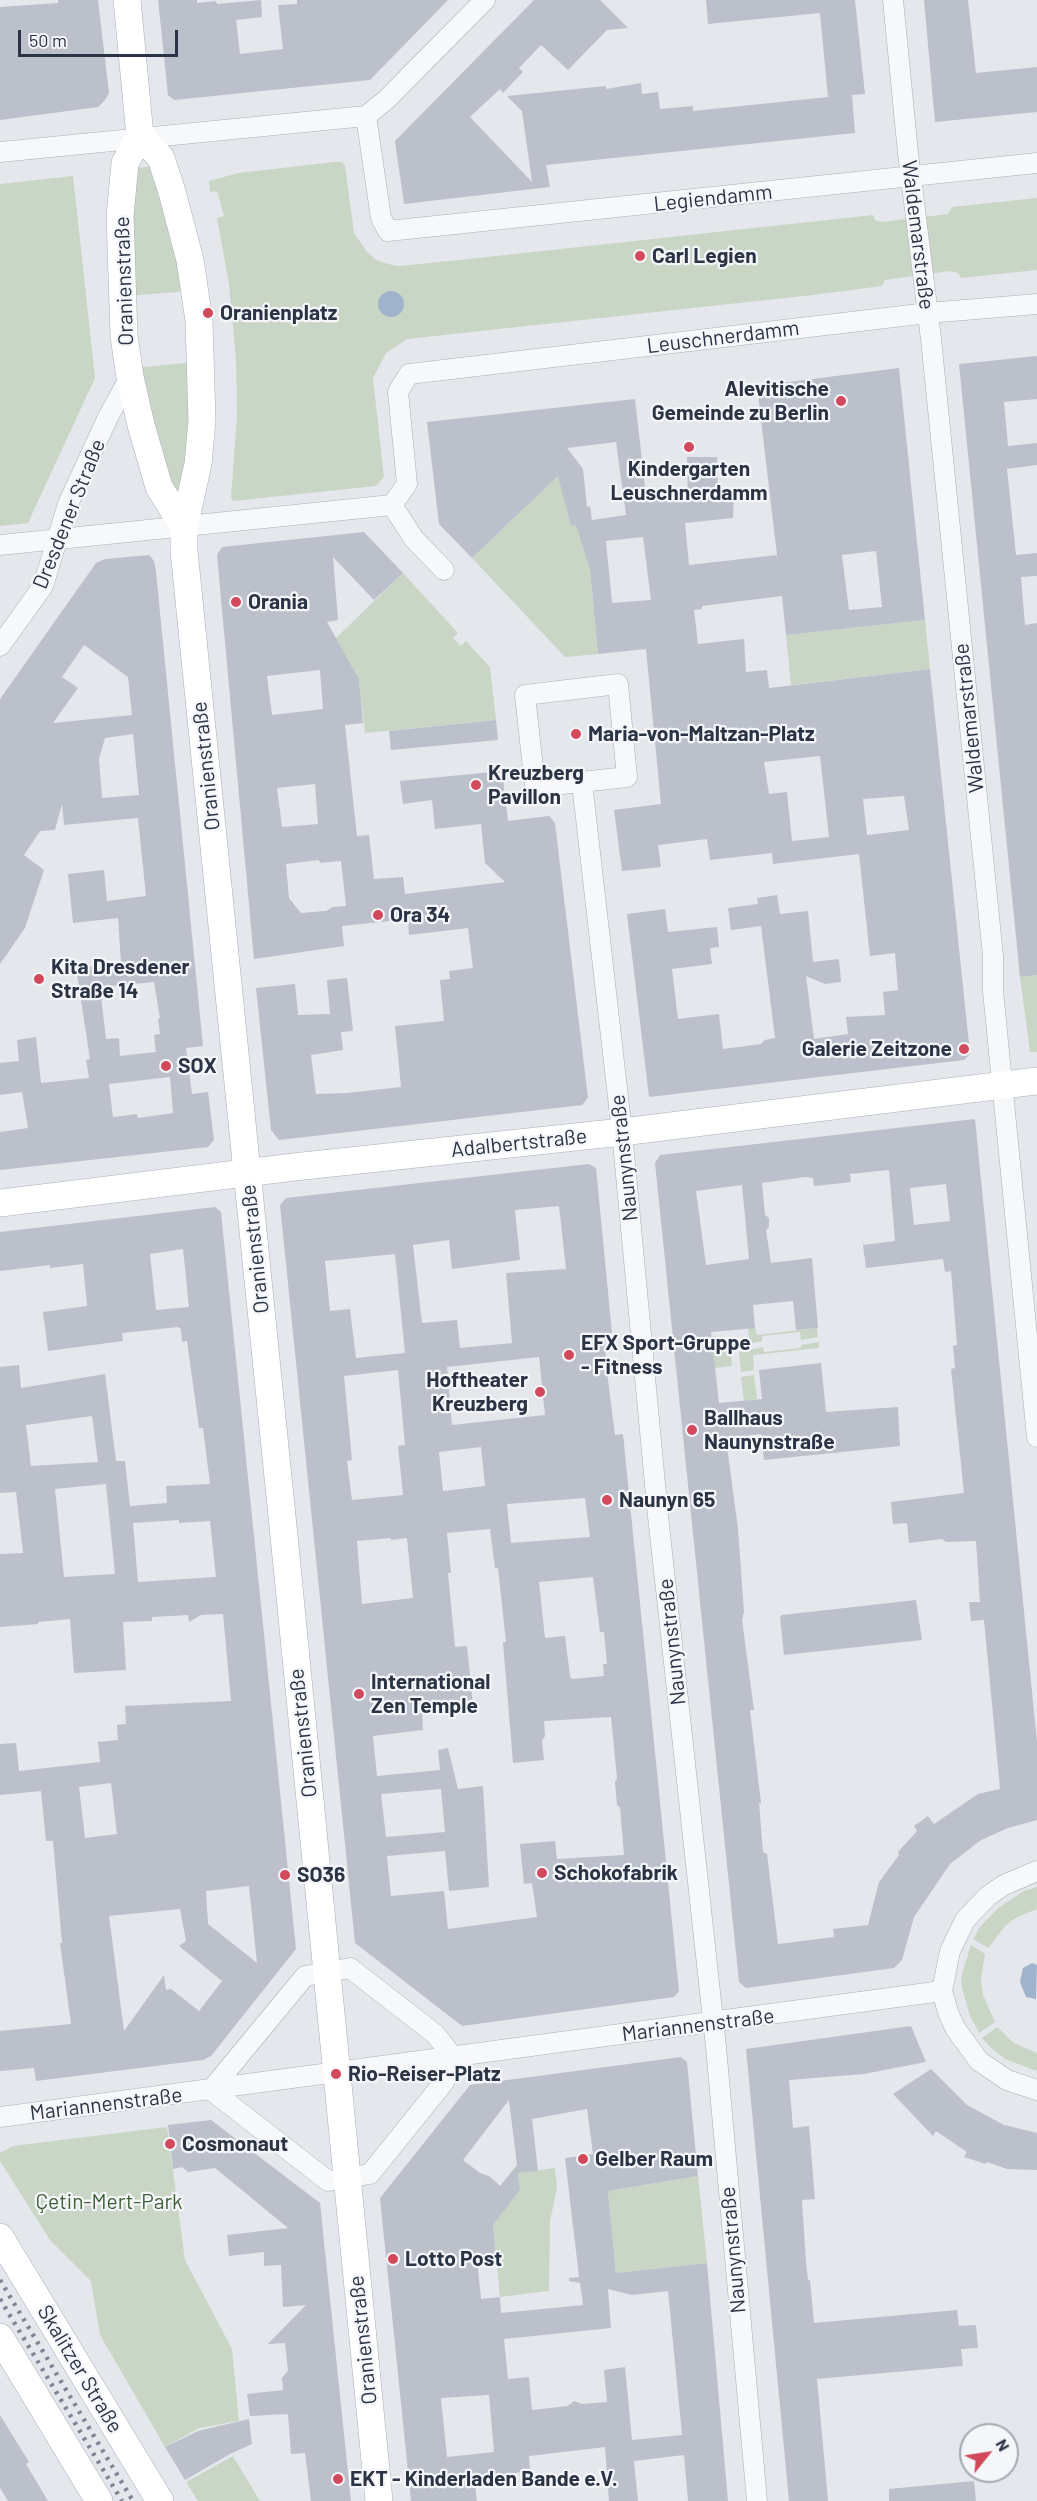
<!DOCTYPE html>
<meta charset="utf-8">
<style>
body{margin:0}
#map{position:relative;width:1037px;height:2501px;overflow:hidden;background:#e4e7ec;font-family:Barlow,sans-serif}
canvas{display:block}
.north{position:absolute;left:959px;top:2423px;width:60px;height:60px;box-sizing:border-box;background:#f4f6f9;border:2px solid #a4a8b1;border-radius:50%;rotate:60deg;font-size:16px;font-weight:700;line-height:24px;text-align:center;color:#2b3445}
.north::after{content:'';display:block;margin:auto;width:21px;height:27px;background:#d1495b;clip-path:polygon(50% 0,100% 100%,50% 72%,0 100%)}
.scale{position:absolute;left:18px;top:30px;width:160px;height:27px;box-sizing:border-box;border:3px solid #2b3445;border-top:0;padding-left:8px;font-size:18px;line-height:21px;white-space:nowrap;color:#2b3445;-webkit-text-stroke:4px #f4f6f9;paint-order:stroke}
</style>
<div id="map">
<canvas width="1037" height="2501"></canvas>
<div class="north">N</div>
<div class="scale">50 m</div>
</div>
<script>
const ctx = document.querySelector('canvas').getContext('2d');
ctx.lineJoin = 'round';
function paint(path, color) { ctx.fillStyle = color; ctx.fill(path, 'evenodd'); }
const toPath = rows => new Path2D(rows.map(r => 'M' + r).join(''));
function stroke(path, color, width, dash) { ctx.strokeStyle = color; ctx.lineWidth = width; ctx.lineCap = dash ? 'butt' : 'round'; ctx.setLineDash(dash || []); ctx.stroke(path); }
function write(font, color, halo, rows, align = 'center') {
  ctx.font = font + ' Barlow,sans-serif'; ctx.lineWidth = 4.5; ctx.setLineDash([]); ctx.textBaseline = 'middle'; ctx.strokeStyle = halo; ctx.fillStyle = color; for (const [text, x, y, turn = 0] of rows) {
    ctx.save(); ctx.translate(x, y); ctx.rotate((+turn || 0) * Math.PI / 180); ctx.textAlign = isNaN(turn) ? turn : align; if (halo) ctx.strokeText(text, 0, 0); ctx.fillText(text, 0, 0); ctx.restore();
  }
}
const green = toPath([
 [335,162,342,162,345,166,354,233,367,252,376,260,388,264,399,266,469,259,873,215,875,220,881,222,948,214,952,207,1037,198,1037,270,961,278,958,273,950,271,885,280,882,286,813,295,407,339,386,353,373,378,384,477,376,486,233,501,231,497,237,416,236,358,229,284,217,218,224,216,217,191,210,192,209,181,238,173],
 [156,165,189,291,126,296,132,169],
 [73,176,95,378,28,523,0,526,0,184],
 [196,362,196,411,179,493,174,492,134,368],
 [559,475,571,526,577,525,590,569,598,654,565,657,472,558],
 [403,573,458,633,453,638,461,646,466,641,490,667,496,720,365,733,359,679,336,638],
 [925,620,930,669,791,685,786,635],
 [1037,975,1037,1052,1030,1052,1020,977],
 [755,1327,757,1335,817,1328,818,1337,801,1340,800,1332,762,1336,762,1341,738,1346,737,1342,749,1340,748,1328],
 [712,1336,722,1337,725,1347,731,1349,732,1366,714,1368],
 [819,1342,819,1348,753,1355,754,1370,741,1372,739,1352,763,1347,764,1352,801,1348,801,1345],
 [754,1375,757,1399,744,1401,741,1377],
 [1037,1887,1037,1909,1017,1917,1006,1925,988,1948,973,1939,980,1927,998,1908,1024,1891],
 [971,1945,985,1954,981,1980,983,1995,995,2022,979,2033,970,2016,962,1988,961,1977],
 [997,2027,1014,2043,1037,2053,1037,2071,1005,2059,990,2047,982,2038],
 [167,2127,185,2260,232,2349,239,2421,199,2428,165,2447,100,2335,91,2281,50,2240,0,2161,0,2153,13,2146],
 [555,2168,557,2188,550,2221,549,2291,500,2297,493,2225,520,2190,518,2173],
 [698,2176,707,2263,616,2273,608,2191],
 [233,2456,260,2501,198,2501,186,2482]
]);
const water = toPath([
 '378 304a13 13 0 1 1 26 0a13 13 0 1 1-26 0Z',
 [1032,1963,1037,1965,1036,1999,1026,1997,1020,1982,1023,1968]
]);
const building = toPath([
 [58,0,98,0,109,93,105,100,98,107,0,120,0,7,58,3],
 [158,0,197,0,197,3,216,1,217,4,261,0,262,17,236,20,240,54,283,49,278,5,297,4,297,0,448,0,370,80,174,100,168,95],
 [534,0,600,0,628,28,607,30,568,70,541,45,519,68,523,72,503,93,500,89,470,117,532,182,522,111,507,96,606,86,606,89,641,83,642,94,658,92,660,109,693,106,693,111,828,97,820,13,708,24,706,0,855,0,865,94,852,95,855,133,546,165,550,187,404,204,395,141],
 [924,0,968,0,976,73,1037,67,1037,112,935,122],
 [1037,356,1037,399,1004,402,1008,446,1037,443,1037,465,1007,469,1016,555,1037,553,1037,576,1021,577,1025,625,1037,623,1037,975,1020,977,959,364],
 [899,368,925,620,786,635,782,596,702,606,702,609,694,610,698,644,744,639,746,672,767,670,769,688,930,669,970,1054,964,1060,649,1097,627,914,665,909,668,932,717,927,719,947,710,948,712,964,672,969,678,1019,719,1014,723,1049,761,1044,765,1040,775,1038,761,926,731,930,728,908,758,904,757,898,777,895,780,914,808,911,813,962,839,959,841,982,825,984,806,976,814,1039,848,1034,846,1017,885,1015,883,992,898,990,895,953,870,956,859,854,773,864,772,853,710,860,707,839,658,845,661,867,622,871,614,810,661,804,646,649,598,654,590,569,576,525,571,526,558,476,472,558,439,524,427,422,635,399,646,496,688,496,687,457,717,457,718,495,734,495,733,518,685,523,689,565,777,555,757,386],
 [616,442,626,515,592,520,590,506,587,507,583,469,567,448],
 [643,537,651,600,612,603,606,541],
 [876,551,882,607,849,610,842,555],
 [820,756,829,837,792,841,787,792,769,794,764,762],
 [904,796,909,830,867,835,863,799],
 [364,532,403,573,374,600,333,557,338,620,327,622,359,679,363,723,345,725,357,836,369,835,374,879,403,877,405,894,505,882,485,863,481,824,435,829,432,800,403,804,400,781,502,771,508,821,549,816,555,823,588,1098,582,1105,279,1140,271,1130,256,988,295,984,298,1015,330,1014,327,980,347,978,353,1031,341,1032,343,1050,311,1055,316,1094,347,1093,401,1087,395,1026,444,1021,440,980,450,979,449,971,473,968,468,928,409,935,408,919,342,926,344,946,254,959,217,555,222,547],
 [320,670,323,709,272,715,267,676],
 [315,784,318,824,282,827,277,788],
 [319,860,320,863,341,861,346,906,333,907,326,911,301,913,289,898,286,864],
 [149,555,154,561,156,572,203,1046,186,1048,192,1094,208,1092,214,1140,208,1147,0,1170,0,1132,28,1128,22,1092,0,1095,0,1063,19,1061,17,1040,36,1037,41,1083,89,1078,86,1060,90,1059,76,968,121,963,118,918,73,923,68,874,104,870,107,901,146,896,138,818,64,825,62,804,55,830,40,831,24,855,44,870,25,928,0,964,0,699,96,563,105,559],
 [84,645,128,677,132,715,53,723,78,688,62,677],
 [133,734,139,795,102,798,99,759,105,738],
 [154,982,160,1018,158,1019,160,1034,154,1035,156,1052,120,1056,119,1038,106,1039,100,987],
 [170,1077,173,1113,138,1118,137,1114,113,1117,109,1084],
 [496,720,498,740,391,750,389,731],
 [975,1119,1037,1742,1037,1820,1008,1828,981,1840,950,1864,914,1917,902,1960,894,1968,746,1988,739,1982,655,1163,660,1155],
 [889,1170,895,1241,863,1245,866,1268,943,1259,945,1272,951,1271,957,1345,953,1346,955,1368,951,1369,964,1493,891,1502,893,1524,907,1523,909,1543,942,1539,946,1542,976,1541,980,1602,969,1602,971,1621,984,1620,1000,1789,978,1794,934,1824,928,1816,914,1826,917,1831,898,1852,899,1855,879,1882,868,1925,833,1929,834,1937,778,1944,767,1854,763,1852,759,1803,761,1803,750,1710,754,1710,742,1620,744,1612,738,1529,726,1438,761,1434,764,1460,900,1446,898,1407,826,1412,821,1363,759,1370,762,1399,719,1403,711,1332,755,1328,753,1305,793,1301,796,1330,818,1328,812,1258,771,1263,766,1230,769,1227,769,1218,765,1215,762,1183,805,1177,813,1178,814,1186,834,1184,851,1182,850,1174],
 [946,1184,950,1221,914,1225,910,1188],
 [742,1185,749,1259,706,1265,696,1191],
 [589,1164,596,1168,612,1333,604,1334,606,1364,615,1435,623,1434,679,1991,674,1997,462,2026,355,1943,280,1205,286,1198],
 [559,1206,566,1269,506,1273,512,1343,460,1348,457,1320,422,1323,413,1245,449,1240,452,1269,520,1260,515,1210],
 [395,1254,405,1353,356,1358,350,1309,330,1311,325,1261],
 [539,1357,545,1415,452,1425,447,1367],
 [398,1370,405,1445,398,1446,403,1495,352,1500,347,1461,352,1460,344,1376],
 [481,1447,485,1486,443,1491,439,1452],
 [585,1498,590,1537,511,1543,507,1504],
 [490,1529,495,1568,498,1568,506,1642,503,1642,513,1763,544,1760,542,1741,545,1736,544,1721,611,1717,617,1779,615,1782,617,1805,620,1807,624,1855,557,1859,555,1841,520,1844,524,1884,532,1883,537,1917,448,1929,444,1891,391,1896,387,1856,445,1851,449,1891,489,1887,483,1786,458,1789,448,1748,438,1750,440,1770,377,1776,373,1736,423,1730,422,1711,473,1706,467,1646,455,1647,448,1573,451,1573,447,1533],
 [391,1538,391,1540,407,1538,413,1598,362,1604,357,1541],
 [593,1577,600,1632,604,1632,607,1664,603,1664,604,1676,572,1679,570,1676,565,1636,545,1638,539,1582],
 [441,1789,445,1832,386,1837,381,1794],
 [215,1207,221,1212,296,1949,211,2056,203,2060,36,2081,34,2068,0,2071,0,2031,71,2024,60,1943,62,1943,53,1841,46,1841,41,1791,0,1795,0,1744,16,1743,19,1771,100,1762,98,1742,118,1740,117,1725,126,1724,125,1706,231,1701,223,1614,201,1615,189,1622,188,1615,152,1617,152,1621,123,1622,126,1670,74,1673,70,1619,38,1622,38,1624,0,1627,0,1554,23,1553,16,1492,0,1493,0,1367,19,1365,21,1388,105,1374,116,1461,125,1461,130,1506,167,1503,166,1486,210,1484,203,1428,199,1428,187,1341,182,1342,181,1329,178,1327,122,1333,123,1341,48,1351,43,1312,87,1306,83,1264,50,1268,50,1265,0,1271,0,1232],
 [183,1249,189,1307,156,1310,150,1254],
 [92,1416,98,1462,31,1466,26,1425],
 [106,1484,115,1574,64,1577,55,1489],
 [179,1520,179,1523,210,1521,216,1577,138,1582,133,1523],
 [111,1783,117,1834,85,1838,79,1787],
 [249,1886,257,1963,208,1924,206,1891],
 [180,1909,186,1941,179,1946,222,1981,199,2011,171,1989,166,1990,164,1975,124,2031,109,1916],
 [916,1600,922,1640,784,1655,780,1617,782,1615],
 [911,2026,926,2062,864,2074,789,2080,793,2128,809,2126,815,2199,802,2200,806,2262,808,2280,810,2280,814,2323,957,2310,959,2326,976,2325,978,2348,961,2349,963,2366,817,2379,828,2501,789,2501,746,2049],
 [681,2057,687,2062,698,2176,608,2191,616,2273,707,2263,728,2501,688,2501,684,2455,634,2461,638,2501,609,2501,605,2447,529,2456,530,2471,474,2478,477,2501,411,2501,380,2198,470,2085],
 [509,2100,517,2165,500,2186,489,2176,480,2173,463,2160],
 [587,2109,593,2154,565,2158,579,2277,569,2278,569,2281,580,2283,583,2305,501,2313,500,2297,481,2299,477,2259,496,2258,493,2225,520,2190,518,2173,538,2171,532,2119],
 [608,2289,632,2295,668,2291,682,2435,632,2440,625,2367,604,2370,607,2402,582,2404,574,2401,568,2406,532,2410,529,2377,508,2379,504,2339,611,2328],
 [489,2395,494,2452,447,2457,441,2398],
 [931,2069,967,2105,1004,2125,1037,2133,1037,2170,1007,2169,987,2162,986,2164,964,2157,967,2152,936,2131,933,2136,893,2094],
 [211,2120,320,2203,351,2501,311,2501,305,2453,291,2454,288,2414,250,2416,247,2394,283,2390,282,2378,288,2371,285,2343,268,2344,306,2305,283,2307,281,2265,264,2266,264,2252,229,2256,227,2235,288,2228,215,2168,188,2172,182,2167,173,2169,168,2125],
 [0,2415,29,2462,26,2464,48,2501,8,2501,0,2488],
 [249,2419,252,2444,230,2454,185,2480,165,2447,198,2431],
 [974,2481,976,2501,889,2501,889,2489]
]);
const street = toPath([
 [893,0,908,153,931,339,993,956,993,991,1037,1437],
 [366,116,381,218,388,231,1037,163],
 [366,116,386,100,485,0],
 [0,152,366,116],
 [392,505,414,539,444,570],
 [0,545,392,505,407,484,398,392,409,374,928,313,1037,304],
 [0,646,43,586,68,504,108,417,130,377],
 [618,684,627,777,535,787,525,695,618,684],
 [582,783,622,1132,658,1516,716,2047,757,2501],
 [1037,1871,1004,1885,988,1896,965,1920,950,1951,942,1991,948,2012,955,2028,979,2061,1007,2080,1037,2090],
 [211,2090,328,2181,370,2174,444,2082,453,2057],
 [211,2090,305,1976,350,1968,435,2034,453,2057],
 [0,2117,942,1991]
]);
const secondary = toPath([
 [127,0,140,136,125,163,120,216,124,336,130,377,141,425,159,487,184,527],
 [140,136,161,158,172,192,190,260,199,321,202,421,198,464,184,527,184,551,284,1536,379,2501],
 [0,1203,294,1167,622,1132,1037,1081],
 [0,2237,160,2501],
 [0,2337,99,2501]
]);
const rail = toPath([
 [0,2280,133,2501],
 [0,2299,122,2501]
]);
const markers = [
 [640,256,6,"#d1495b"],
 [208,313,6,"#d1495b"],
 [841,401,6,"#d1495b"],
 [689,447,6,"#d1495b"],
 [236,602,6,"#d1495b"],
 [576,734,6,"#d1495b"],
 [476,785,6,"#d1495b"],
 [378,915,6,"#d1495b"],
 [39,979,6,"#d1495b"],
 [964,1049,6,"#d1495b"],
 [166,1066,6,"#d1495b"],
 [569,1355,6,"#d1495b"],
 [540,1392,6,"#d1495b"],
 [692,1430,6,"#d1495b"],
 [607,1500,6,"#d1495b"],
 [359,1694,6,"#d1495b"],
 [542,1873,6,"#d1495b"],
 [285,1875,6,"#d1495b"],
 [336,2074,6,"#d1495b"],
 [170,2144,6,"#d1495b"],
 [583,2159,6,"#d1495b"],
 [393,2259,6,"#d1495b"],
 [338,2479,6,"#d1495b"]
];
const streetNames = [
 ["Legiendamm",713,198,-6],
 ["Waldemarstraße",918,235,83],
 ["Oranienstraße",124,281,-92],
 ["Leuschnerdamm",723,337,-7],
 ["Dresdener Straße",69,514,-68],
 ["Waldemarstraße",969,718,-96],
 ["Oranienstraße",206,766,-96],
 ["Adalbertstraße",519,1143,-6],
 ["Naunynstraße",624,1158,-96],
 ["Oranienstraße",255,1249,-96],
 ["Naunynstraße",672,1642,-96],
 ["Oranienstraße",303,1733,-96],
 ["Mariannenstraße",698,2025,-7],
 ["Mariannenstraße",106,2104,-7],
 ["Naunynstraße",733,2250,-95],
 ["Oranienstraße",363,2340,-96],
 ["Skalitzer Straße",80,2369,59]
];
const poiNames = [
 ["Carl Legien",652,256],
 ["Oranienplatz",220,313],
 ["Alevitische",829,389,"right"],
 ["Gemeinde zu Berlin",829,413,"right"],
 ["Kindergarten",689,469,"center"],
 ["Leuschnerdamm",689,493,"center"],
 ["Orania",248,602],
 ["Maria-von-Maltzan-Platz",588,734],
 ["Kreuzberg",488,773],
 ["Pavillon",488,797],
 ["Ora 34",390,915],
 ["Kita Dresdener",51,967],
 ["Straße 14",51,991],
 ["Galerie Zeitzone",952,1049,"right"],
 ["SOX",178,1066],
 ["EFX Sport-Gruppe",581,1343],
 ["- Fitness",581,1367],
 ["Hoftheater",528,1380,"right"],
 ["Kreuzberg",528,1404,"right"],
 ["Ballhaus",704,1418],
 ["Naunynstraße",704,1442],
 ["Naunyn 65",619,1500],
 ["International",371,1682],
 ["Zen Temple",371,1706],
 ["Schokofabrik",554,1873],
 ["SO36",297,1875],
 ["Rio-Reiser-Platz",348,2074],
 ["Cosmonaut",182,2144],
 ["Gelber Raum",595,2159],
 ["Lotto Post",405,2259],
 ["EKT - Kinderladen Bande e.V.",350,2479]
];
const parkNames = [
 ["Çetin-Mert-Park",109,2202]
];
paint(green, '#c9d6c5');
paint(water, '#9fb4cc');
paint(building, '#bbc0ca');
stroke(street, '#a9aeb7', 21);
stroke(secondary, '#a9aeb7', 28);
stroke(street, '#f7f8fa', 20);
stroke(secondary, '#fff', 27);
stroke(rail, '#7d8696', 4.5, [3, 6]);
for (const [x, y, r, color] of markers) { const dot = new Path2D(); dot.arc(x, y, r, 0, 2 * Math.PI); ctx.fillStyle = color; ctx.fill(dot); stroke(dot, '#f4f6f9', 2); }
write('21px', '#2b3445', '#f4f6f9', streetNames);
write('bold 21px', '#2b3445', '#f4f6f9', poiNames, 'left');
write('21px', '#3f6138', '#f4f6f9', parkNames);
</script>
